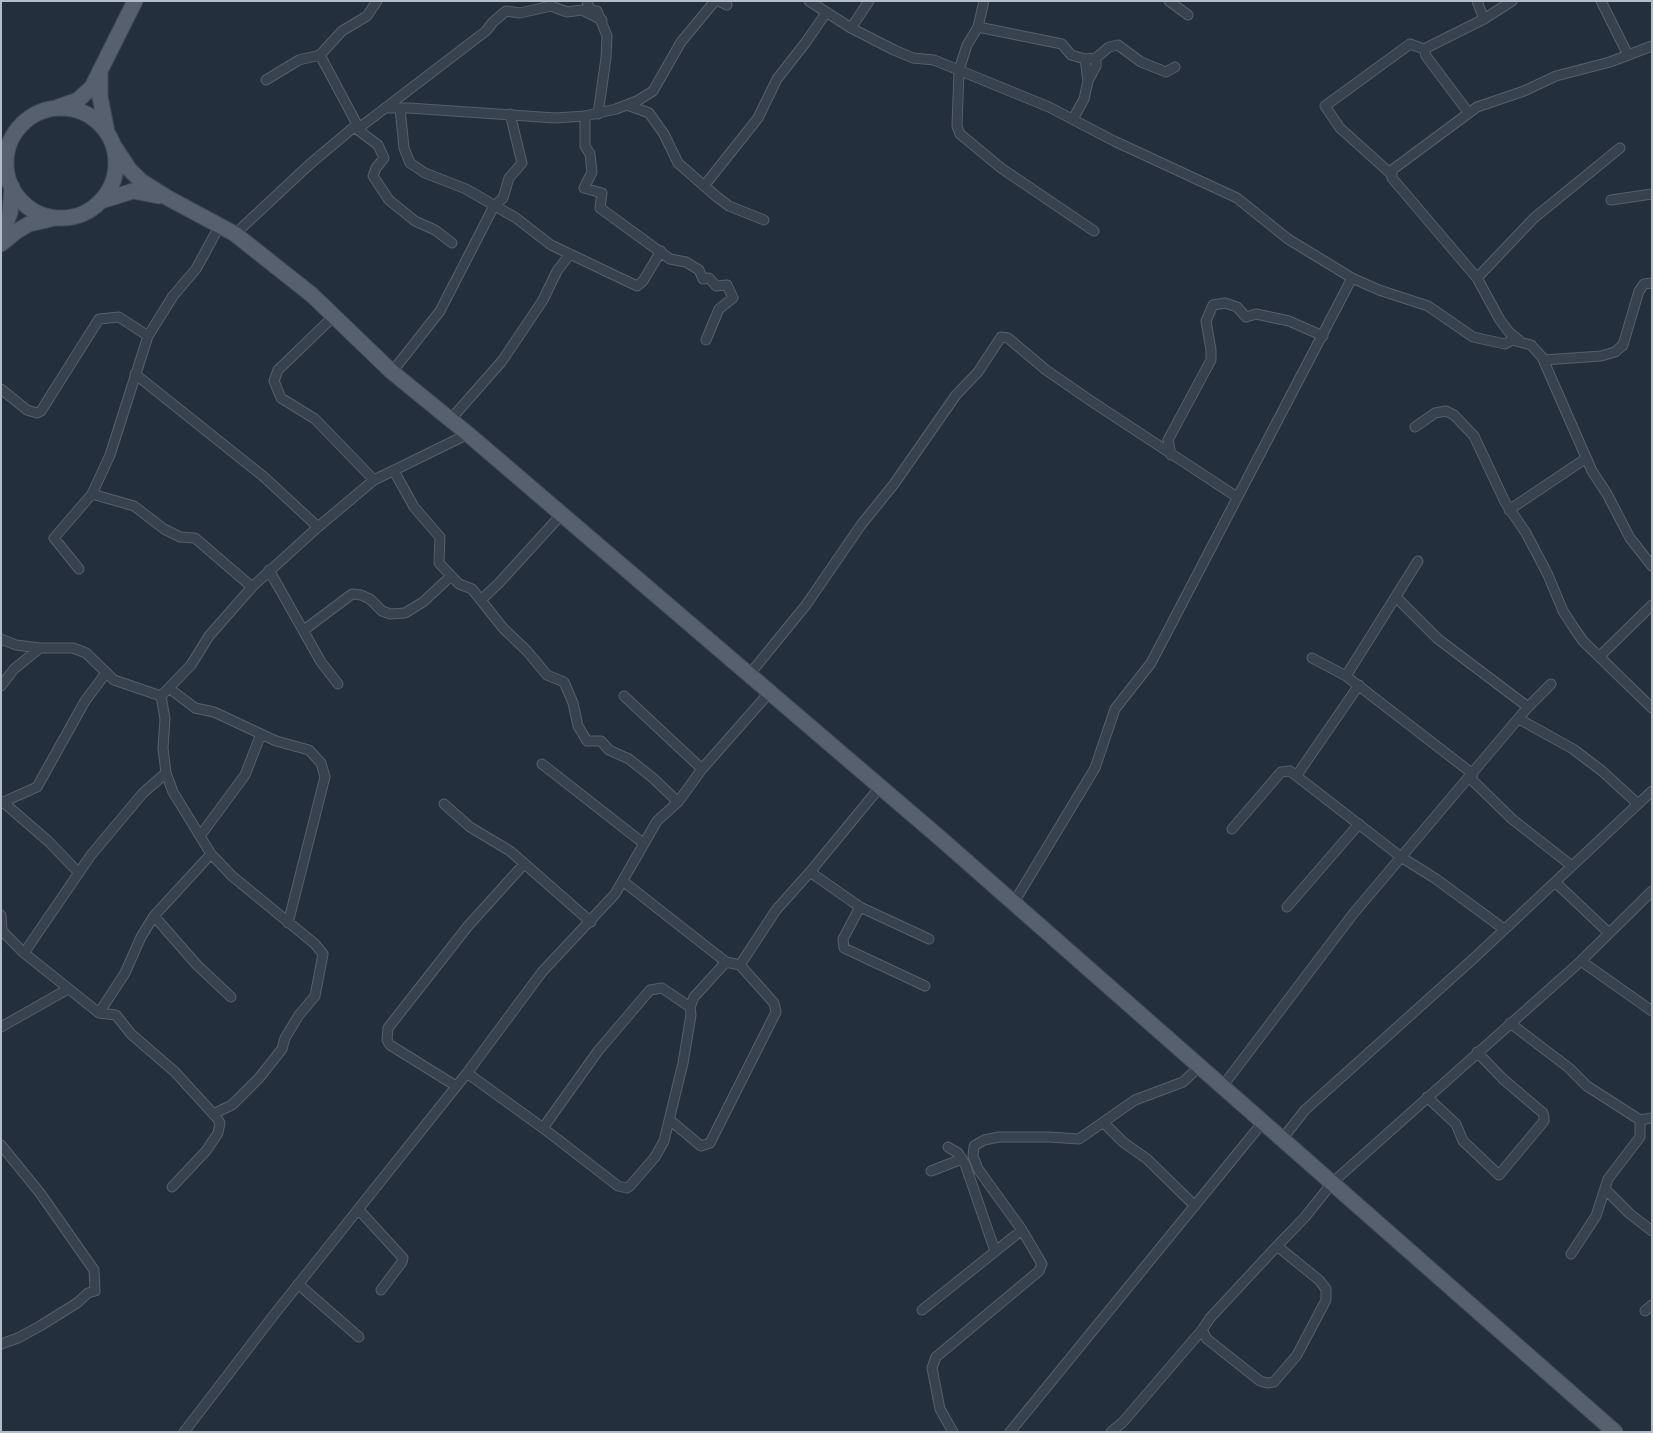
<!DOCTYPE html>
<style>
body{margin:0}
#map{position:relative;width:1653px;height:1433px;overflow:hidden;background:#242f3e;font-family:"Fira Sans Condensed",sans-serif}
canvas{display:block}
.frame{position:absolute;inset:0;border:2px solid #b4bcc9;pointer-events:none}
</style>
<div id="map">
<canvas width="1653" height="1433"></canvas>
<div class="frame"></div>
</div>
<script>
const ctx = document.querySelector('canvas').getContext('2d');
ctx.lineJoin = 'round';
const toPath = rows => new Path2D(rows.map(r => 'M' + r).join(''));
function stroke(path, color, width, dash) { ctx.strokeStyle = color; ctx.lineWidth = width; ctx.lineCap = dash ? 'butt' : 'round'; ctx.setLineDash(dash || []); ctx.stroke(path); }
const street = toPath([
 [587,1,590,10,597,11,607,36,606,58,598,114],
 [718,1,727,5],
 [809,1,851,28,894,50,913,58,934,60,1049,107,1114,141,1237,198,1288,239,1352,278,1379,290,1428,306,1473,337,1505,344,1512,340,1531,345,1542,357,1592,471,1607,494,1630,538,1652,566],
 [984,1,978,27,967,45,959,70,957,126,960,134,1001,168,1094,231],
 [1169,1,1188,15],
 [1477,1,1484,19],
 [1601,1,1628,55],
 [978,27,1062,44,1071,55,1085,59,1096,58,1109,47,1118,45,1141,62,1166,72,1175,67],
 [851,28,869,1],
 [1424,49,1426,56,1468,112],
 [320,55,359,128],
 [1085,59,1088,81],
 [266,80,299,60,320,55,342,31,367,16,377,1],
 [627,105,649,113,664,134,678,163,717,197,729,206,764,220],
 [385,108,409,108,555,118,585,116,616,109,637,101,653,91,681,42,715,1],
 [400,108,404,148,410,163,425,173,466,189,516,218,551,245,637,286,643,281,661,251],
 [585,116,585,146,590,154,592,172,584,188,602,193,600,208,670,259,686,262,699,270,703,279,709,278,716,286,727,285,733,298,719,309,706,340],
 [1073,119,1084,99,1088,81,1096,66,1096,58],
 [354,127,378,145,384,158,376,168,373,176,389,200,415,221,435,230,452,243],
 [1390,173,1340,128,1325,106,1410,44,1424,49,1484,19,1512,1],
 [704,186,758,118,777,79,806,42,826,13],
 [1611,200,1652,194],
 [235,234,310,164,354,127,359,128,486,31,493,22,506,11,520,13,551,6,567,12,582,10,602,20],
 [1477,278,1534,218,1620,148],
 [335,315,278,370,274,381,281,398,315,419,374,480],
 [1519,340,1509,332,1500,320,1477,278,1392,178,1392,170,1477,107,1524,91,1556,76,1610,62,1652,46],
 [1544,360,1601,356,1615,352,1623,345,1639,291,1644,284,1652,283],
 [392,372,440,311,494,206,503,198,509,178,522,163,510,114],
 [135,374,264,477,318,527],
 [1,389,27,410,37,413,41,411,99,319,119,317,148,336],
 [451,419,502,361,543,300,557,271,570,254],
 [1415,427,1435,413,1446,411,1454,415,1474,436,1505,502,1526,533,1548,575,1563,611,1574,628,1583,641,1652,708],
 [1171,455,1168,440,1211,360,1211,350,1206,321,1213,305,1225,303,1237,307,1246,317,1256,314,1289,321,1323,336],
 [394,471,414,507,440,537,439,563,459,584,472,589,503,628,527,651,547,675,564,682,573,703,578,726,587,741,601,741,609,750,629,759,653,778,678,802],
 [92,494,134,506,164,529,180,537,195,538,252,587],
 [1509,510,1585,459],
 [79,569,54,538,92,494,110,455,148,336,173,296,196,269,220,225],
 [269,570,321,662,338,684],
 [1396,597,1438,639,1528,707],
 [481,600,499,583,561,515],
 [304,630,352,594,361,595,370,599,382,611,390,614,405,613,423,602,451,576],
 [1,639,16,645,40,648,73,648,86,653,114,680,161,696,165,719,163,748,166,773,173,792,211,854,232,876,315,944,323,954,315,996,299,1015,285,1038,282,1049,259,1078,232,1105,213,1114],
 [1600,656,1652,605],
 [1312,658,1346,676,1473,774],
 [749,675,806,605,861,525,894,484,956,395,978,372,1001,337,1008,338,1046,370,1091,401,1237,497],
 [1346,676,1418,561],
 [1,686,14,669,40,648],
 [169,688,195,708,214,712,276,741,309,750,321,763,325,777,288,923],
 [161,696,191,665,209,636,252,587,318,527,374,480,468,434],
 [624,696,702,769],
 [1519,719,1573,749,1602,771,1638,804],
 [542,764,643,843],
 [1297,775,1359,685],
 [1470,778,1512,819,1572,866],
 [3,802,48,841,79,873],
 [1,803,37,787,85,701,106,673],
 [444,804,470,827,510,851,591,922],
 [1232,829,1281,772,1290,771,1401,857,1436,879,1504,929],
 [200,836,245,775,261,734],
 [810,872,860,907,929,939],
 [624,882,726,962],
 [1555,882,1609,933],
 [1013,904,1095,768,1115,709,1151,663,1352,278],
 [860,907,843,939,844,948,925,986],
 [1287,907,1359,824],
 [1,915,2,931,24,953,99,1013,116,1015,131,1034,175,1072,217,1118,220,1123,218,1133,206,1151,172,1187],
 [154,916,197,965,231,997],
 [24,953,91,855,143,793,166,773],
 [1581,961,1652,1011],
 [99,1013,125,973,141,937,154,916,211,854],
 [1510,1023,1569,1068,1587,1086,1640,1120,1652,1118],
 [1,1027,68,989],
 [467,1073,543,1128,618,1186,627,1188,630,1186,655,1157,664,1141,683,1063,691,1015,690,1007,694,997,726,962,740,965,776,910,810,872,880,787],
 [456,1086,390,1045,387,1040,388,1028,468,926,524,864],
 [1222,1087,1353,914,1528,707,1551,684],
 [1427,1097,1456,1124,1463,1141,1499,1175,1544,1121,1544,1117,1543,1113,1503,1079,1477,1052],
 [671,1121,701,1146,710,1143,776,1012,774,1003,740,965],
 [1104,1123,1123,1142,1147,1159,1195,1206],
 [543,1128,598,1051,650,990,662,988,690,1007],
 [1283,1138,1305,1110,1473,959,1652,791],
 [1,1145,40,1193,94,1270,95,1291,88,1293,77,1303,40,1326,18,1338,1,1344],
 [948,1147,958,1153,965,1164,995,1251],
 [931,1171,962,1159],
 [1605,1189,1630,1214,1652,1231],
 [359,1210,403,1258,402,1262,381,1290],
 [1277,1246,1319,1280,1326,1289,1326,1300,1297,1355,1274,1382,1267,1383,1260,1381,1207,1339,1202,1330,1210,1318,1277,1246,1305,1217,1333,1182,1581,961,1652,891],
 [1571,1254,1596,1216,1608,1179,1640,1137,1640,1120],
 [298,1284,359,1337],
 [922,1310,1022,1230],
 [1645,1311,1652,1305],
 [184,1432,273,1316,467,1073,542,972,615,894,657,821,678,802,702,769,769,693],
 [953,1432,940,1409,932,1368,936,1357,1039,1271,1042,1264,1022,1230,978,1169,973,1156,974,1146,984,1140,999,1137,1049,1137,1079,1139,1135,1100,1183,1082,1199,1067],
 [1010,1432,1263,1122],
 [1111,1432,1123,1422,1202,1330]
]);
const primary = toPath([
 [100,74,100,97,107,132],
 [58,107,78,100,92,87,135,1],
 '6 163a55 55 0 1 1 110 0a55 55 0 1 1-110 0Z',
 [114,146,129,169,141,181,168,198,235,234,312,295,392,372,468,434,940,838,1615,1432],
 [101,201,133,191,159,196],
 [1,235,10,213,12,187],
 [1,244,17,231,29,224,55,218]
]);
stroke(street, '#565f6c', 11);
stroke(primary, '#414a57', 17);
stroke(street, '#38414e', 9);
stroke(primary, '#56606e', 15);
</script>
